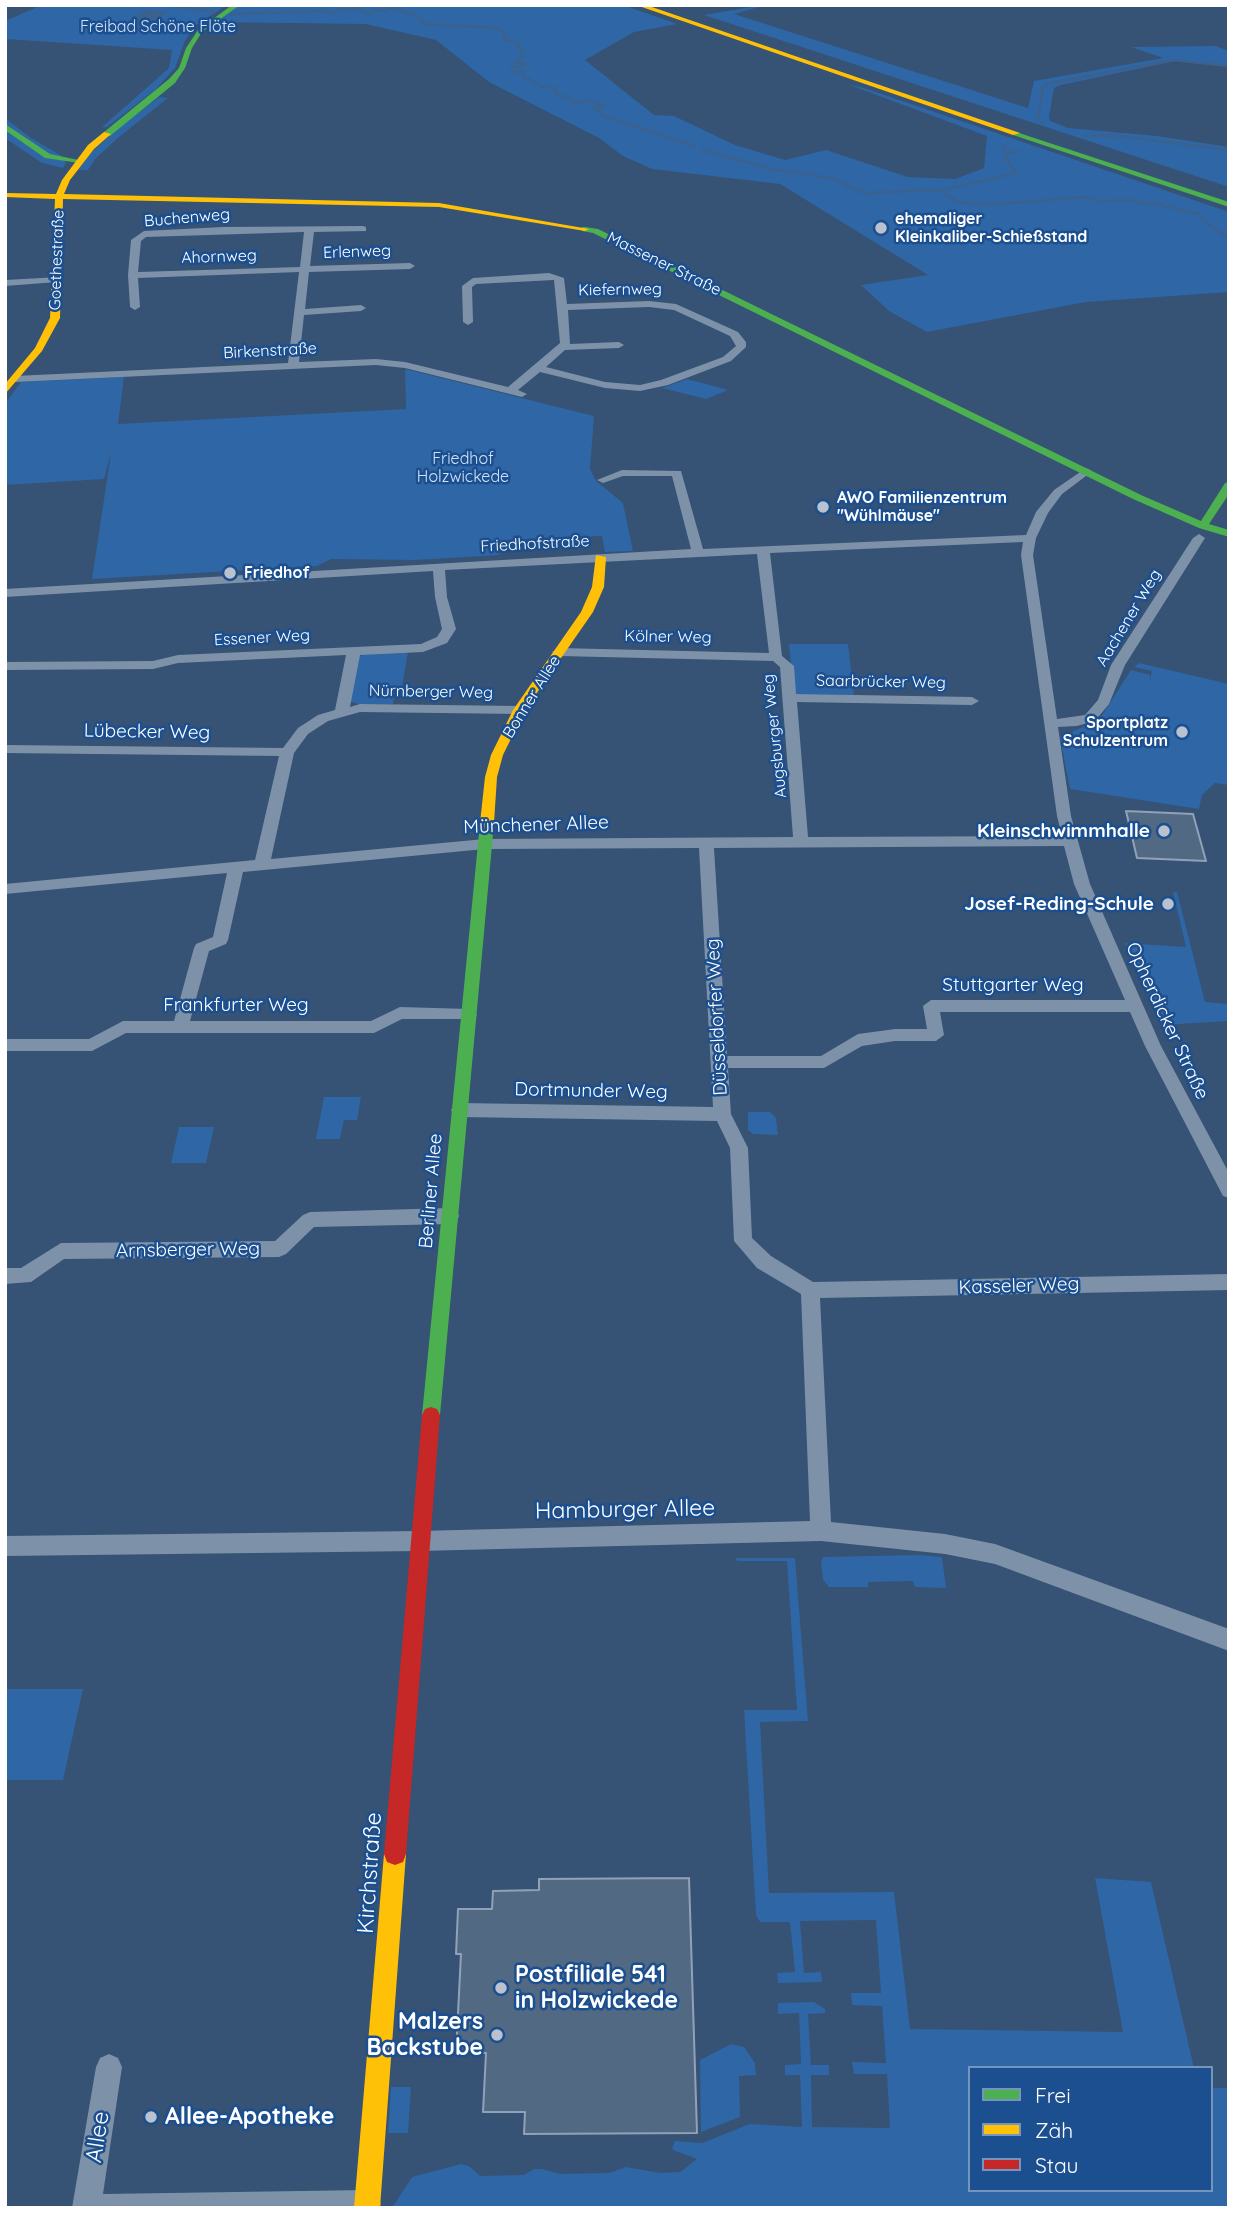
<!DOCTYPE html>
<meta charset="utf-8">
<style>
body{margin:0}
#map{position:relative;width:1234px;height:2213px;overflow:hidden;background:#365274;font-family:Quicksand,sans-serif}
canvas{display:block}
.frame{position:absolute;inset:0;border:7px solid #fff;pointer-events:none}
.legend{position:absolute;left:968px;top:2066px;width:245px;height:126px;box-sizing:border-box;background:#1b4f8f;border:2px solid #7695bc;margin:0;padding:9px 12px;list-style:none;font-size:21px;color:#fff}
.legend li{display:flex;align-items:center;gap:14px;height:35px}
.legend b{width:35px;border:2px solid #7695bc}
</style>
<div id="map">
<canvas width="1234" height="2213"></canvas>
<div class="frame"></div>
<ul class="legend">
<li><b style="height:9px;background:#4caf50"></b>Frei</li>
<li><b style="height:9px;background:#ffc107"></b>Zäh</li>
<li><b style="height:9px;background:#c62828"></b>Stau</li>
</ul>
</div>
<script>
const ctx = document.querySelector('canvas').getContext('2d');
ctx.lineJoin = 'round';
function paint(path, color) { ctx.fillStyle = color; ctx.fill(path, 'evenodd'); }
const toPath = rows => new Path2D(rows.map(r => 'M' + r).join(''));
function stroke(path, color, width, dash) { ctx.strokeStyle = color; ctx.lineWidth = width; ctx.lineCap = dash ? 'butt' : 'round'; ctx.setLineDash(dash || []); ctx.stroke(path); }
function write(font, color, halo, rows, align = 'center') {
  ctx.font = font + ' Quicksand,sans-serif'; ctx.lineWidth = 5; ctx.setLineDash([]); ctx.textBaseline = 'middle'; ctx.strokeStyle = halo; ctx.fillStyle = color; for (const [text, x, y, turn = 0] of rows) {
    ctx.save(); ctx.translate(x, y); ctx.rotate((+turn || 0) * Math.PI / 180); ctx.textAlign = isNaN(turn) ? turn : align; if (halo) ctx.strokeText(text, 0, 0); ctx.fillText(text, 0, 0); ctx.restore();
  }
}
const green = toPath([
 [42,5,227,5,195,26,185,41,175,68,156,89,107,127,102,127,169,68,172,50,5,39,5,21],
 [237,5,623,5,677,24,634,32,585,60,654,115,674,116,735,145,785,160,826,150,908,177,955,179,984,168,987,136,847,84,864,88,1229,212,1229,292,1086,302,927,332,889,311,861,285,928,275,780,184,652,169,623,156,599,138,489,82,436,40,365,24,210,22],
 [757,6,759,7,734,14,1028,108,1034,81,1163,58,1131,47,1216,46,1229,51,1229,67,1180,60,1061,85,1054,88,1049,117,1050,121,1068,128,1157,136,1229,147,1229,187,704,15],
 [159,97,168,98,119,137,95,159,88,170,78,170,88,156,110,135],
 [5,118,31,138,62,156,66,163,63,168,42,163,5,138],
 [405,369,594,416,590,469,596,481,623,503,633,551,605,552,602,536,502,540,499,555,416,560,331,559,317,566,92,579,111,453,104,479,5,485,5,404,21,382,124,377,118,424,406,409],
 [687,379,728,390,706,399,662,388],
 [789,644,848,644,854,695,794,694],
 [408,652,401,692,395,692,393,704,360,705,350,701,358,657,364,654],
 [1139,663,1229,684,1229,785,1215,783,1202,795,1199,809,1070,789,1060,737,1099,720,1131,670,1150,675,1150,680,1152,671,1134,667],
 [1173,892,1177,892,1205,1002,1229,1004,1229,1021,1163,1025,1125,943,1186,947],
 [324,1097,361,1097,357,1120,344,1120,340,1139,316,1139],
 [748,1112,770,1112,776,1118,778,1135,753,1134,748,1130],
 [179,1127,214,1127,206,1163,171,1163],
 [918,1555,942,1557,946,1588,915,1587,913,1581,868,1582,868,1587,829,1587,823,1580,821,1561,823,1557],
 [736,1558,795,1558,808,1721,760,1722,769,1893,894,1892,910,2029,1123,2032,1095,1878,1151,1882,1194,2068,970,2068,970,2190,1211,2190,1211,2088,1229,2088,1229,2208,392,2208,412,2177,461,2164,469,2166,480,2176,524,2175,534,2169,542,2169,560,2174,609,2173,626,2167,660,2173,680,2172,697,2159,675,2151,672,2148,675,2141,702,2143,750,2124,802,2127,800,2075,785,2075,785,2065,801,2064,799,2013,778,2014,778,2003,814,2002,825,2009,825,2013,808,2014,811,2065,829,2065,829,2075,811,2075,812,2127,890,2128,887,2074,854,2074,852,2062,886,2063,882,2006,852,2005,851,1993,881,1993,876,1920,800,1921,804,1973,821,1972,822,1982,778,1983,777,1973,795,1972,790,1922,760,1922,756,1915,744,1710,797,1710,787,1561,737,1561],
 [5,1689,83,1689,63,1780,5,1780],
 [731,2044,744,2047,755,2063,756,2075,739,2076,740,2117,701,2132,700,2060],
 [391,2087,411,2087,408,2133,388,2133]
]);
const water = toPath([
 [145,10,168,12,151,23,160,26,149,31,119,27]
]);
const stream = toPath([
 [169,5,215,12],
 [231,14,326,11,332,14,339,10,357,9,370,14,374,10,386,11,392,7,422,19,423,24,495,28,503,32,505,40,520,43,517,47,523,50,521,53,524,57,514,62,528,64,513,67,511,71,524,72,524,76,541,86,556,88,554,93,572,99,575,104,587,100,604,106,594,108,604,116,694,146],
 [1042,123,1038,118,1043,87,1047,84,1173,60,1229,66],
 [1085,135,1120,136,1229,150],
 [703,150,771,169,831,178,864,193,939,190,958,202,983,205,1087,197,1097,201,1137,200,1138,203,1158,204,1199,214,1209,225,1229,238],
 [1006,154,1019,151],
 [943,190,1016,173,1005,157,1004,146]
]);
const building = toPath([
 [1126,811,1193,814,1206,861,1137,858,1126,811],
 [689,1878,697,2133,524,2134,525,2112,483,2112,486,2053,456,2053,461,1954,456,1954,458,1909,492,1909,493,1891,539,1890,539,1879,689,1878]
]);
const street = toPath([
 [363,226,366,227,366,231,314,232,310,266,410,263,415,266,410,269,309,272,305,309,361,305,366,308,361,311,304,315,299,362,376,359,405,362,508,387,560,343,554,280,476,284,472,287,473,322,468,325,463,322,462,286,473,278,549,273,564,278,567,304,649,301,676,304,738,332,746,342,746,347,731,361,668,385,640,391,605,388,540,372,518,390,527,394,522,397,405,368,376,365,15,382,10,379,15,376,288,363,299,272,138,278,140,307,135,310,130,307,128,275,131,240,144,231,223,227,363,226],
 [304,232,300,267,138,272,141,241,146,237,304,232],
 [649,307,674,310,730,336,736,346,723,357,661,380,640,385,605,382,546,367,565,350,619,348,624,345,619,342,570,344,568,310,649,307],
 [60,277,62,279,57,282,5,286,5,280,60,277],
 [1086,468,1092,471,1090,473,1062,494,1048,513,1036,538,1033,555,1057,719,1085,715,1098,700,1111,665,1193,538,1199,534,1205,538,1125,665,1109,704,1095,721,1077,726,1058,727,1071,816,1090,884,1161,1046,1229,1173,1229,1198,1223,1196,1145,1046,1130,1012,940,1012,944,1035,936,1041,895,1041,862,1046,824,1068,728,1068,731,1114,748,1148,752,1238,771,1256,813,1282,1229,1274,1229,1290,820,1298,831,1522,945,1534,995,1544,1229,1629,1229,1651,995,1564,945,1554,821,1541,419,1551,5,1556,5,1536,419,1531,810,1521,801,1294,757,1268,734,1241,730,1148,717,1121,460,1117,454,1115,451,1110,454,1105,460,1103,713,1107,699,848,485,849,243,872,228,940,226,944,209,951,190,1021,371,1021,400,1007,469,1009,477,1015,475,1019,402,1019,374,1033,126,1033,92,1051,5,1051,5,1039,89,1039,123,1021,174,1021,194,948,196,944,213,937,227,873,5,894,5,884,255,860,279,756,5,753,5,745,283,748,298,728,318,715,335,710,346,655,178,663,153,669,5,670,5,662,153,661,178,655,421,644,437,637,442,629,435,597,433,571,5,597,5,589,691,549,672,476,623,476,603,483,597,480,622,470,681,471,703,549,1026,535,1036,512,1054,490,1086,468],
 [1023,542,1021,555,1057,816,1062,836,808,837,797,702,972,705,979,701,972,697,796,694,794,666,782,656,770,553,1023,542],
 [757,554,769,653,559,648,552,652,559,656,773,661,780,667,793,837,485,839,271,859,294,753,308,734,328,721,360,712,519,714,526,710,519,706,360,704,350,707,360,655,423,652,447,643,456,629,447,597,445,570,757,554],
 [1064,846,1074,884,1125,1000,931,1000,923,1006,927,1029,895,1029,858,1034,821,1056,727,1056,714,848,1064,846],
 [450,1208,457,1211,459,1216,457,1221,450,1224,314,1227,286,1254,279,1257,64,1259,31,1282,5,1284,5,1268,21,1268,61,1243,275,1241,303,1215,310,1212,450,1208],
 [109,2054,118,2058,122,2067,103,2194,367,2190,377,2194,381,2204,379,2208,72,2208,96,2067,100,2058,109,2054]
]);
const fast = toPath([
 [232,5,240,5,202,32,192,48,185,68,175,83,110,136,104,136,104,132,169,79,179,68,186,48,198,30,232,5],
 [5,124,50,154,83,161,79,163,45,158,5,130,5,124],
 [1013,131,1229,202,1229,207,1013,135,1013,131],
 [585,227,598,229,1141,495,1201,521,1225,483,1229,482,1229,494,1209,524,1229,530,1229,537,1199,528,1133,499,593,233,582,231,582,227,585,227],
 [487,819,494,823,440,1415,437,1421,431,1423,425,1421,422,1415,480,823,487,819]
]);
const slow = toPath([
 [636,5,646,5,1020,133,1013,135,636,5],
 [104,132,111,134,94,149,70,180,64,194,439,203,589,229,585,231,439,207,63,199,60,318,42,351,5,394,5,384,35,348,50,318,55,199,5,197,5,193,56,194,62,180,88,145,104,132],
 [596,555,606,557,604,587,593,612,525,710,503,755,497,777,494,823,487,827,482,826,480,823,485,777,491,755,513,710,581,612,592,587,596,555],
 [395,1843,403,1846,406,1854,380,2208,354,2208,384,1854,387,1846,395,1843]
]);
const jam = toPath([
 [431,1407,437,1409,440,1415,406,1854,403,1862,395,1865,387,1862,384,1854,422,1415,425,1409,431,1407]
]);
const markers = [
 [881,228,7,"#b9c2ce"],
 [823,507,7,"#b9c2ce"],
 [230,573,7,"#b9c2ce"],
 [1182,732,7,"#b9c2ce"],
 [1164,831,7,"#b9c2ce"],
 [1168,904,7,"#b9c2ce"],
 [501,1988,7,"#b9c2ce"],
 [497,2035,7,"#b9c2ce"],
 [151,2117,7,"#b9c2ce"]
];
const farParknames = [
 ["Freibad Schöne Flöte",158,27],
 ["Friedhof",463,459],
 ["Holzwickede",463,477]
];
const farStreetnames = [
 ["Buchenweg",187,218,-5],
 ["Erlenweg",357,252,-2],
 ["Ahornweg",219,257,-2],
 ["Goethestraße",57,260,-88],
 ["Massener Straße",664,264,26],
 ["Kiefernweg",620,290,-1],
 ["Birkenstraße",270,351,-3],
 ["Friedhofstraße",535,544,-3],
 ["Aachener Weg",1129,618,-59],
 ["Kölner Weg",668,637,1],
 ["Essener Weg",262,638,-3],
 ["Saarbrücker Weg",881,682,1],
 ["Nürnberger Weg",431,692,1],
 ["Bonner Allee",532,697,-58],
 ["Augsburger Weg",775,736,-96]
];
const farPoinames = [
 ["ehemaliger",895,219],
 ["Kleinkaliber-Schießstand",895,237],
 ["AWO Familienzentrum",837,498],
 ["\"Wühlmäuse\"",837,516],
 ["Friedhof",244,573],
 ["Sportplatz",1168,723,"right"],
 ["Schulzentrum",1168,741,"right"]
];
const streetNames = [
 ["Lübecker Weg",147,732,1],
 ["Münchener Allee",536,825,-2],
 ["Stuttgarter Weg",1013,985],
 ["Frankfurter Weg",236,1005],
 ["Düsseldorfer Weg",717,1017,-93],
 ["Opherdicker Straße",1167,1021,65],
 ["Dortmunder Weg",591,1091,1],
 ["Berliner Allee",431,1191,-85],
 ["Arnsberger Weg",188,1250,-1],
 ["Kasseler Weg",1019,1286,-2]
];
const poiNames = [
 ["Kleinschwimmhalle",1150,831],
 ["Josef-Reding-Schule",1154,904]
];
const nearStreetnames = [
 ["Hamburger Allee",625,1510,-1],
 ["Kirchstraße",370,1873,-86],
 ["Allee",98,2137,-81]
];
const nearPoinames = [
 ["Postfiliale 541",515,1975],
 ["in Holzwickede",515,2001],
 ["Malzers",483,2022,"right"],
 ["Backstube",483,2048,"right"],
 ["Allee-Apotheke",165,2117]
];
paint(green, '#2f66a5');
paint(water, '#3b618d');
stroke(stream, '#3b618d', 2.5);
paint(building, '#526984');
stroke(building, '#92a2b6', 2);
paint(street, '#7d92a8');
paint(fast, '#4caf50');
paint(slow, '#ffc107');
paint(jam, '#c62828');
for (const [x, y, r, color] of markers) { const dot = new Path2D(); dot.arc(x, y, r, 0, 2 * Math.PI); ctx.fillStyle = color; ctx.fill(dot); stroke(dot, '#1b4f8f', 2.5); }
write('16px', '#cfe3fa', '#1b4f8f', farParknames);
write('16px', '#fff', '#1b4f8f', farStreetnames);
write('bold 16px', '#fff', '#1b4f8f', farPoinames, 'left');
write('19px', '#fff', '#1b4f8f', streetNames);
write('bold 19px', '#fff', '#1b4f8f', poiNames, 'right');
write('23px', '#fff', '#1b4f8f', nearStreetnames);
write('bold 23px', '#fff', '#1b4f8f', nearPoinames, 'left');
</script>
